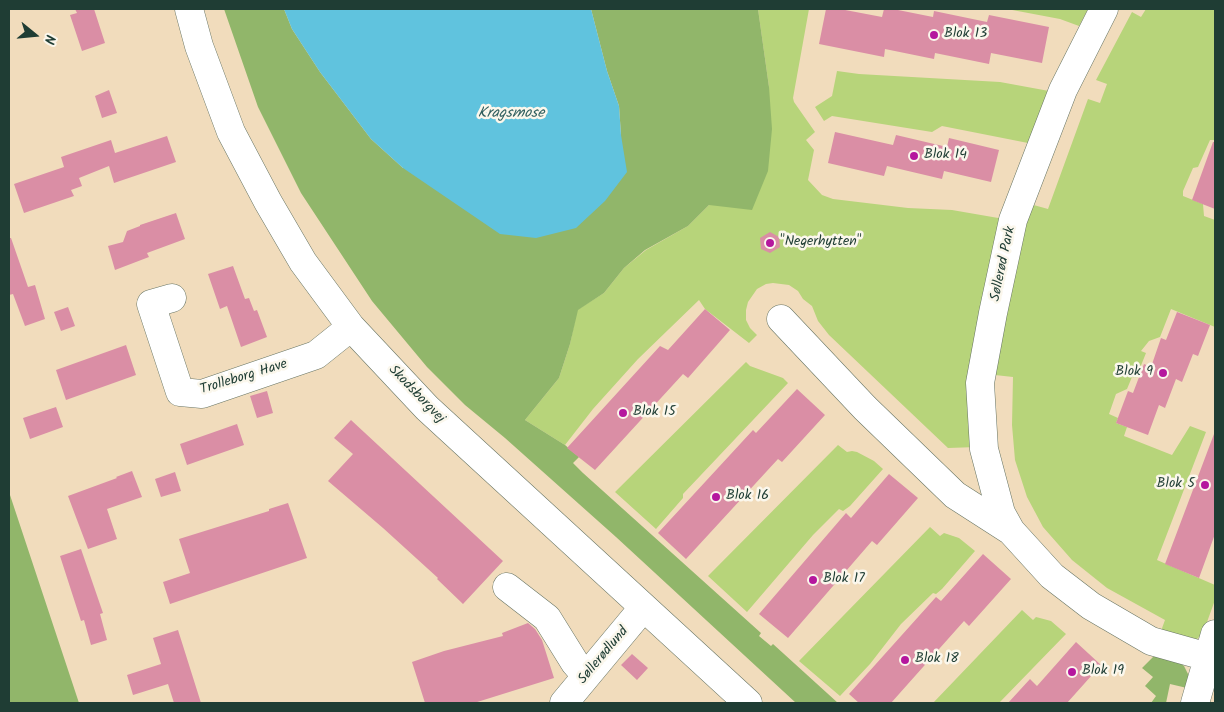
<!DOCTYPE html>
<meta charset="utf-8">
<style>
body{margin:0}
#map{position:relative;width:1224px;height:712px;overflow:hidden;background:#f1dcbc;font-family:Kalam,sans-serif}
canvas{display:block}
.frame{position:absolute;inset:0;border:10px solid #1f3d34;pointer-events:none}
.north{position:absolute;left:10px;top:10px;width:50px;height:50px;-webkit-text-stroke:4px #fbf7ec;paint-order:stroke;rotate:107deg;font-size:14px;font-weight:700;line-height:20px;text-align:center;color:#1f3d34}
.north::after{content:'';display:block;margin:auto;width:18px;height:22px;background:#1f3d34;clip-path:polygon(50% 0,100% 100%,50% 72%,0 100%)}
</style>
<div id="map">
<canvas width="1224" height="712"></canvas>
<div class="frame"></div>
<div class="north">N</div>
</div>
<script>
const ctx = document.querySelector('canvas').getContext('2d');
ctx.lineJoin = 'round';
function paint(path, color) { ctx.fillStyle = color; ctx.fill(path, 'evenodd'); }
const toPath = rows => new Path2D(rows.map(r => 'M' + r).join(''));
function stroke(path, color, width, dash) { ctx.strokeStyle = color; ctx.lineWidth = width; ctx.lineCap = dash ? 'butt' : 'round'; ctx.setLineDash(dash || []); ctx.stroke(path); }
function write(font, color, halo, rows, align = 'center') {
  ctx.font = font + ' Kalam,sans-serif'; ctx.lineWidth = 5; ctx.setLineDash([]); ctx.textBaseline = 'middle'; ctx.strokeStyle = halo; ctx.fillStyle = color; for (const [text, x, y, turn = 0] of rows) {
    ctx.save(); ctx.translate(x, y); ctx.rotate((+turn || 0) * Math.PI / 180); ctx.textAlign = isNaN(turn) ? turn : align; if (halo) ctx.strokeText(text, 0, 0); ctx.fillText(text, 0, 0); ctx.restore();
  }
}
const green = toPath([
 [758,9,809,9,793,98,794,102,815,132,806,140,814,150,808,180,822,195,833,199,908,208,952,210,1004,219,977,447,948,448,829,335,818,321,812,306,803,299,798,291,789,285,773,283,766,284,757,289,748,302,746,310,746,320,750,328,757,335,749,343,705,309,699,300,638,359,593,409,565,445,525,420,559,378,570,344,577,310,604,293,624,268,646,250,688,226,709,205,769,87],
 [1007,9,1088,9,1079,26,1060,19],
 [1146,9,1215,9,1215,140,1210,140,1198,167,1193,168,1183,191,1183,196,1203,204,1204,216,1215,220,1215,327,1171,309,1160,337,1149,341,1141,351,1146,353,1136,378,1132,377,1127,389,1116,394,1109,414,1118,418,1116,423,1127,427,1124,436,1172,455,1190,426,1206,432,1157,560,1215,585,1215,600,1203,633,1195,641,1161,631,1165,620,1107,588,1072,560,1043,527,1027,497,1015,460,1012,425,1013,377,995,375,1000,329,1030,204,1048,209,1088,99,1100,103,1107,84,1096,80,1132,12,1141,17],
 [837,71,859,74,1000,82,1049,91,1028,143,942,126,932,132,832,116,824,121,815,107,832,96],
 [746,362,750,366,783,378,788,383,683,494,683,498,656,529,615,492],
 [838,445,847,452,852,451,857,452,874,461,883,469,850,506,843,511,839,509,813,535,747,612,708,576],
 [930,527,940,536,944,533,959,538,975,551,942,589,936,594,933,593,901,624,870,664,840,696,799,661],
 [1022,610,1033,620,1036,617,1051,621,1066,634,999,703,933,703]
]);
const forest = toPath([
 [224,9,284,9,292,29,320,72,371,139,403,168,621,135,619,106,607,71,591,9,758,9,769,87,772,129,768,171,752,210,709,205,688,226,645,250,624,268,604,293,578,310,570,344,559,378,525,420,565,445,579,457,573,463,583,473,761,633,759,636,771,646,773,644,838,703,796,703,616,537,505,438,465,405,427,367,372,301,301,193,258,107],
 [9,492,79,703,9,703],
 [1155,655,1177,660,1184,666,1188,674,1189,681,1187,688,1170,684,1166,703,1167,703,1151,703,1156,696,1145,686,1153,677,1142,668]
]);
const water = toPath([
 [284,9,591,9,607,71,619,106,621,135,627,172,605,201,576,228,536,238,500,234,403,168,371,139,320,72,292,29]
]);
const building = toPath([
 [75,9,94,9,105,43,82,51,70,15,77,13],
 [826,9,840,9,882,17,884,9,893,9,933,17,934,11,987,22,989,15,1049,27,1042,63,991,53,989,64,935,53,934,59,885,49,884,57,819,44],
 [109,90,117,113,102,118,95,96],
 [835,132,893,145,896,135,947,147,949,138,999,150,991,182,944,171,942,179,887,166,884,176,828,163],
 [167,136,176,162,114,183,109,166,79,178,82,186,71,190,74,196,24,213,14,184,64,167,61,157,111,140,115,153],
 [1213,142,1215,142,1215,209,1192,200],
 [176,213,185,239,147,253,149,257,115,270,108,246,123,242,127,231,140,226,140,225],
 [770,232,779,237,780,247,770,253,761,249,760,238],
 [9,238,11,238,28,287,35,285,45,319,25,326,13,294,9,295],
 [233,266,245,299,249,298,254,311,257,310,267,337,241,347,227,306,220,309,208,274],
 [68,307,75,326,61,331,54,312],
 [705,309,730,330,688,378,683,374,595,470,567,448,660,346,668,350],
 [1177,312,1210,325,1198,356,1193,354,1182,382,1176,379,1165,408,1159,405,1148,435,1116,423,1128,391,1133,393,1144,364,1151,367,1161,338,1166,340],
 [126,345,136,375,66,400,56,370],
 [797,389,825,415,782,462,778,459,686,559,658,533,753,430,756,433],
 [267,391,273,413,257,418,250,396],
 [56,407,63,427,30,439,23,418],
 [351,420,503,561,463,604,437,579,438,578,383,528,328,481,353,454,334,438],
 [237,424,244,445,187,465,180,444],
 [1214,434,1215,434,1215,534,1199,578,1165,564],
 [132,471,142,497,107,509,117,539,88,549,68,496,117,478,116,477],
 [175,472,181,491,161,497,155,479],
 [889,474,918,498,877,545,872,541,788,638,759,614,846,513,851,518],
 [288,503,307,558,170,604,163,582,190,573,179,539,269,511,269,509],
 [81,549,103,613,100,614,107,640,91,645,84,620,81,621,60,556],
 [983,554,1011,579,969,626,964,621,891,703,859,703,849,694,936,597,941,601],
 [528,623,535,629,542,640,554,678,474,703,425,703,412,662,444,651,503,636,502,633],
 [178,630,201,703,174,703,168,684,133,695,127,675,161,664,153,638],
 [1076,642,1101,665,1067,703,1008,703,1030,679,1037,686],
 [632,654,648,668,637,680,621,665]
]);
const minor = toPath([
 [189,9,199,46,231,132,268,202,303,262,351,327,427,408,748,703],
 [1104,9,1063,90,1013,220,993,313,980,383,984,449,1001,513,1011,531,1052,576,1091,606,1151,641,1215,659],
 [172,298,151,304,180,392,202,394,316,355,351,327],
 [781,319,865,408,955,495,1011,531],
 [507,587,547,618,575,663,586,676],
 [564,703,643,608],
 [1195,703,1215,634]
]);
const markers = [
 [934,35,5,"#b5179e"],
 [914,156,5,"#b5179e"],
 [770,243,5,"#b5179e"],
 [1163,373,5,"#b5179e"],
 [623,413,5,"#b5179e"],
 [1205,485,5,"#b5179e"],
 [716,497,5,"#b5179e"],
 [813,580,5,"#b5179e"],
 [905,660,5,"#b5179e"],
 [1072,672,5,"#b5179e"]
];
const poiNames = [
 ["Blok 13",944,35],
 ["Blok 14",924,156],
 ["\"Negerhytten\"",780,243],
 ["Blok 9",1153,373,"right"],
 ["Blok 15",633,413],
 ["Blok 5",1195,485,"right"],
 ["Blok 16",726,497],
 ["Blok 17",823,580],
 ["Blok 18",915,660],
 ["Blok 19",1082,672]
];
const streetNames = [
 ["Søllerød Park",1004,264,-78],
 ["Trolleborg Have",244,378,-17],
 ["Skodsborgvej",416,395,46],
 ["Søllerødlund",604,656,-50]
];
const waterNames = [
 ["Kragsmose",511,114]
];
paint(green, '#b7d47a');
paint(forest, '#91b66a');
paint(water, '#60c3de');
paint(building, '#da8ea5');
stroke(minor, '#687564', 29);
stroke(minor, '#fff', 28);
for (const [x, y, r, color] of markers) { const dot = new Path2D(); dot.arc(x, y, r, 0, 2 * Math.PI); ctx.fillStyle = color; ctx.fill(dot); stroke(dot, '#fbf7ec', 2); }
write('14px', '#1f3d34', '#fbf7ec', poiNames, 'left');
write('14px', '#1f3d34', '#fbf7ec', streetNames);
write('italic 15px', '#2f5e5e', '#fbf7ec', waterNames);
</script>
